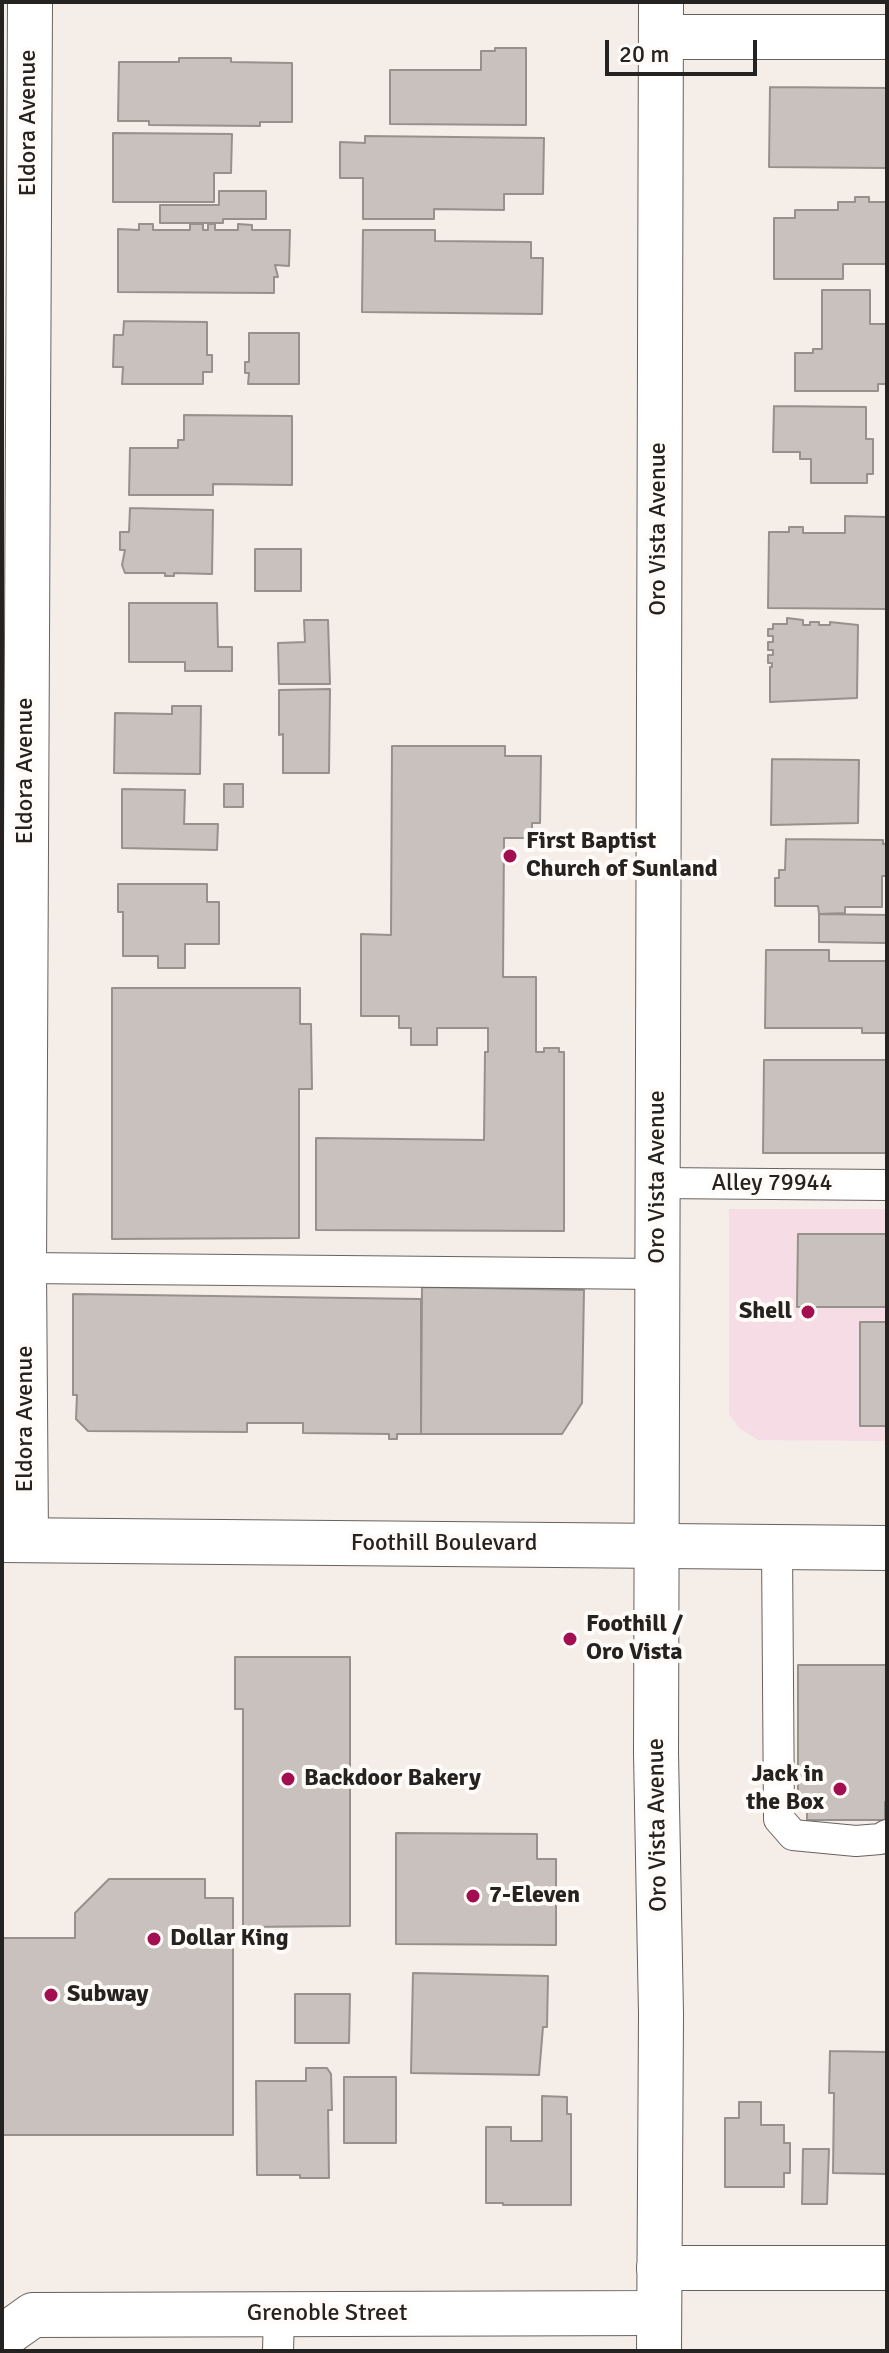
<!DOCTYPE html>
<style>
body{margin:0}
#map{position:relative;width:889px;height:2353px;overflow:hidden;background:#f4ede8;font-family:Signika,sans-serif}
canvas{display:block}
.frame{position:absolute;inset:0;border:4px solid #252321;pointer-events:none}
.scale{position:absolute;left:605px;top:40px;width:152px;height:36px;box-sizing:border-box;border:4px solid #252321;border-top:0;padding-left:10px;font-size:24px;line-height:28px;white-space:nowrap;color:#252321;-webkit-text-stroke:6px #fffbf8;paint-order:stroke}
</style>
<div id="map">
<canvas width="889" height="2353"></canvas>
<div class="frame"></div>
<div class="scale">20 m</div>
</div>
<script>
const ctx = document.querySelector('canvas').getContext('2d');
ctx.lineJoin = 'round';
function paint(path, color) { ctx.fillStyle = color; ctx.fill(path, 'evenodd'); }
const toPath = rows => new Path2D(rows.map(r => 'M' + r).join(''));
function stroke(path, color, width, dash) { ctx.strokeStyle = color; ctx.lineWidth = width; ctx.lineCap = dash ? 'butt' : 'round'; ctx.setLineDash(dash || []); ctx.stroke(path); }
function write(font, color, halo, rows, align = 'center') {
  ctx.font = font + ' Signika,sans-serif'; ctx.lineWidth = 8; ctx.setLineDash([]); ctx.textBaseline = 'middle'; ctx.strokeStyle = halo; ctx.fillStyle = color; for (const [text, x, y, turn = 0] of rows) {
    ctx.save(); ctx.translate(x, y); ctx.rotate((+turn || 0) * Math.PI / 180); ctx.textAlign = isNaN(turn) ? turn : align; if (halo) ctx.strokeText(text, 0, 0); ctx.fillText(text, 0, 0); ctx.restore();
  }
}
const commercial = toPath([
 [729,1209,887,1209,887,1441,758,1440,739,1428,729,1414]
]);
const building = toPath([
 [495,48,526,48,526,125,390,124,390,70,481,70,481,51,495,51,495,48],
 [179,58,231,58,231,62,292,63,292,122,260,122,260,126,149,125,149,121,118,121,119,62,179,62,179,58],
 [770,87,887,88,887,168,769,167,770,87],
 [113,133,232,134,231,173,214,173,214,202,113,202,113,133],
 [365,136,544,138,543,194,504,194,504,210,434,209,434,219,363,219,363,178,340,178,340,142,365,143,365,136],
 [219,191,266,191,266,219,223,219,223,223,160,223,160,205,219,205,219,191],
 [855,197,869,197,869,202,887,202,887,264,843,264,843,279,774,279,774,218,795,218,795,210,838,210,838,202,855,202,855,197],
 [139,224,153,224,153,230,190,230,190,224,203,224,203,230,208,230,208,224,215,224,215,230,238,230,238,224,252,225,252,230,290,230,289,266,275,265,278,277,274,277,274,293,118,292,118,229,139,230,139,224],
 [363,230,435,230,435,241,531,242,531,258,543,258,542,314,362,312,363,230],
 [822,290,870,290,870,324,887,324,887,384,878,384,878,391,795,391,795,353,813,353,813,349,822,349,822,290],
 [124,321,207,322,207,355,212,355,212,372,203,372,203,384,122,384,123,367,113,367,114,335,123,335,124,321],
 [249,333,299,333,299,384,248,384,249,373,245,373,245,362,249,362,249,333],
 [774,406,866,407,866,439,873,439,873,474,867,474,867,483,811,483,811,459,800,459,800,452,773,452,774,406],
 [184,415,292,416,292,485,213,484,213,495,129,495,130,448,178,448,178,440,184,440,184,415],
 [130,508,213,510,212,574,174,573,174,576,165,576,165,573,125,573,122,565,125,550,120,550,120,532,129,532,130,508],
 [845,516,887,517,887,609,768,608,769,532,789,532,789,527,803,527,803,533,845,533,845,516],
 [255,549,301,549,301,591,255,591,255,549],
 [129,603,217,603,218,647,232,647,232,671,185,671,185,662,129,662,129,603],
 [787,618,803,620,803,625,810,625,810,622,819,622,819,625,830,625,830,622,858,625,857,698,770,702,770,667,772,667,772,663,768,663,768,655,773,655,773,650,768,650,768,642,773,642,773,636,768,636,768,629,773,629,773,624,787,624,787,618],
 [304,620,328,620,330,684,279,684,278,643,305,642,304,620],
 [330,689,329,773,283,773,283,734,279,735,279,690,330,689],
 [172,706,201,706,200,774,114,773,115,713,172,714,172,706],
 [392,746,505,746,505,756,541,756,540,823,532,823,532,838,504,838,503,977,536,977,536,1052,544,1052,544,1048,559,1048,559,1052,564,1052,564,1231,316,1230,316,1138,484,1140,485,1052,488,1052,488,1028,437,1028,437,1045,411,1045,411,1028,399,1028,399,1016,361,1016,361,934,391,935,392,746],
 [772,759,859,760,858,823,771,825,772,759],
 [224,784,243,784,243,807,224,807,224,784],
 [122,789,185,790,184,824,218,824,217,850,122,848,122,789],
 [786,839,883,840,883,844,887,844,887,876,882,876,882,907,845,907,845,913,819,914,818,906,775,906,775,878,779,878,779,870,785,870,786,839],
 [118,884,207,884,207,902,219,902,219,944,185,944,185,968,158,968,158,956,123,956,123,912,118,912,118,884],
 [819,914,887,915,887,943,819,942,819,914],
 [766,950,829,950,829,961,887,961,887,1033,862,1033,862,1028,765,1028,766,950],
 [112,988,300,988,300,1024,311,1024,312,1089,299,1089,299,1238,112,1239,112,988],
 [764,1060,887,1060,887,1153,763,1153,764,1060],
 [798,1234,887,1234,887,1307,797,1307,798,1234],
 [422,1287,584,1290,582,1403,562,1434,421,1434,422,1287],
 [73,1294,421,1299,421,1434,397,1434,397,1439,389,1439,389,1434,303,1433,303,1423,247,1423,247,1432,88,1431,76,1419,77,1395,73,1395,73,1294],
 [860,1322,887,1322,887,1426,860,1426,860,1322],
 [235,1657,350,1657,350,1926,243,1927,243,1709,235,1709,235,1657],
 [798,1665,887,1665,887,1802,885,1802,885,1820,807,1820,807,1799,798,1799,798,1665],
 [396,1833,537,1834,537,1859,556,1859,556,1945,396,1944,396,1833],
 [109,1879,205,1879,205,1898,233,1898,233,2135,2,2135,2,1938,75,1938,75,1913,109,1879],
 [413,1973,548,1976,547,2027,543,2027,539,2075,411,2073,413,1973],
 [295,1994,350,1994,349,2043,295,2043,295,1994],
 [830,2051,887,2052,887,2174,833,2173,834,2093,829,2093,830,2051],
 [306,2068,327,2068,331,2074,332,2110,328,2110,329,2178,300,2178,300,2175,257,2175,256,2081,306,2081,306,2068],
 [344,2077,396,2077,396,2143,344,2143,344,2077],
 [542,2096,567,2097,567,2114,571,2114,571,2205,503,2205,503,2203,486,2203,486,2127,511,2127,511,2141,542,2141,542,2096],
 [739,2102,761,2102,761,2125,784,2125,784,2143,790,2143,790,2173,784,2173,784,2187,725,2187,725,2118,739,2118,739,2102],
 [803,2149,829,2149,827,2204,802,2204,803,2149]
]);
const service = toPath([
 [658,1183,887,1185],
 [24,1268,658,1274],
 [777,1546,779,1819,793,1835,856,1841,880,1839,887,1835],
 [278,2351,279,2314]
]);
const minor = toPath([
 [661,37,887,37],
 [26,1540,24,1268,30,2],
 [659,2268,887,2268],
 [2,2337,33,2315,659,2313]
]);
const tertiary = toPath([
 [659,2351,661,2014,656,1753,661,2]
]);
const primary = toPath([
 [2,1540,887,1548]
]);
const markers = [
 [510,856,8,"#a20e50"],
 [808,1312,8,"#a20e50"],
 [570,1639,8,"#a20e50"],
 [288,1779,8,"#a20e50"],
 [840,1789,8,"#a20e50"],
 [473,1896,8,"#a20e50"],
 [154,1939,8,"#a20e50"],
 [51,1995,8,"#a20e50"]
];
const streetNames = [
 ["Eldora Avenue",29,123,-90],
 ["Oro Vista Avenue",659,529,-90],
 ["Eldora Avenue",26,771,-90],
 ["Oro Vista Avenue",658,1177,-90],
 ["Alley 79944",772,1184],
 ["Eldora Avenue",26,1419,-90],
 ["Foothill Boulevard",444,1544],
 ["Oro Vista Avenue",658,1825,-91],
 ["Grenoble Street",327,2314]
];
const poiNames = [
 ["First Baptist",526,842],
 ["Church of Sunland",526,870],
 ["Shell",792,1312,"right"],
 ["Foothill /",586,1625],
 ["Oro Vista",586,1653],
 ["Jack in",824,1775,"right"],
 ["the Box",824,1803,"right"],
 ["Backdoor Bakery",304,1779],
 ["7-Eleven",489,1896],
 ["Dollar King",170,1939],
 ["Subway",67,1995]
];
paint(commercial, '#f6dce4');
paint(building, '#c8c1bd');
stroke(building, '#97918c', 2);
stroke(service, '#68625e', 32);
stroke(minor, '#68625e', 46);
stroke(tertiary, '#68625e', 46);
stroke(primary, '#68625e', 46);
stroke(service, '#fff', 30);
stroke(minor, '#fff', 44);
stroke(tertiary, '#fff', 44);
stroke(primary, '#fff', 44);
for (const [x, y, r, color] of markers) { const dot = new Path2D(); dot.arc(x, y, r, 0, 2 * Math.PI); ctx.fillStyle = color; ctx.fill(dot); stroke(dot, '#fffbf8', 3); }
write('24px', '#252321', '#fffbf8', streetNames);
write('bold 24px', '#252321', '#fffbf8', poiNames, 'left');
</script>
